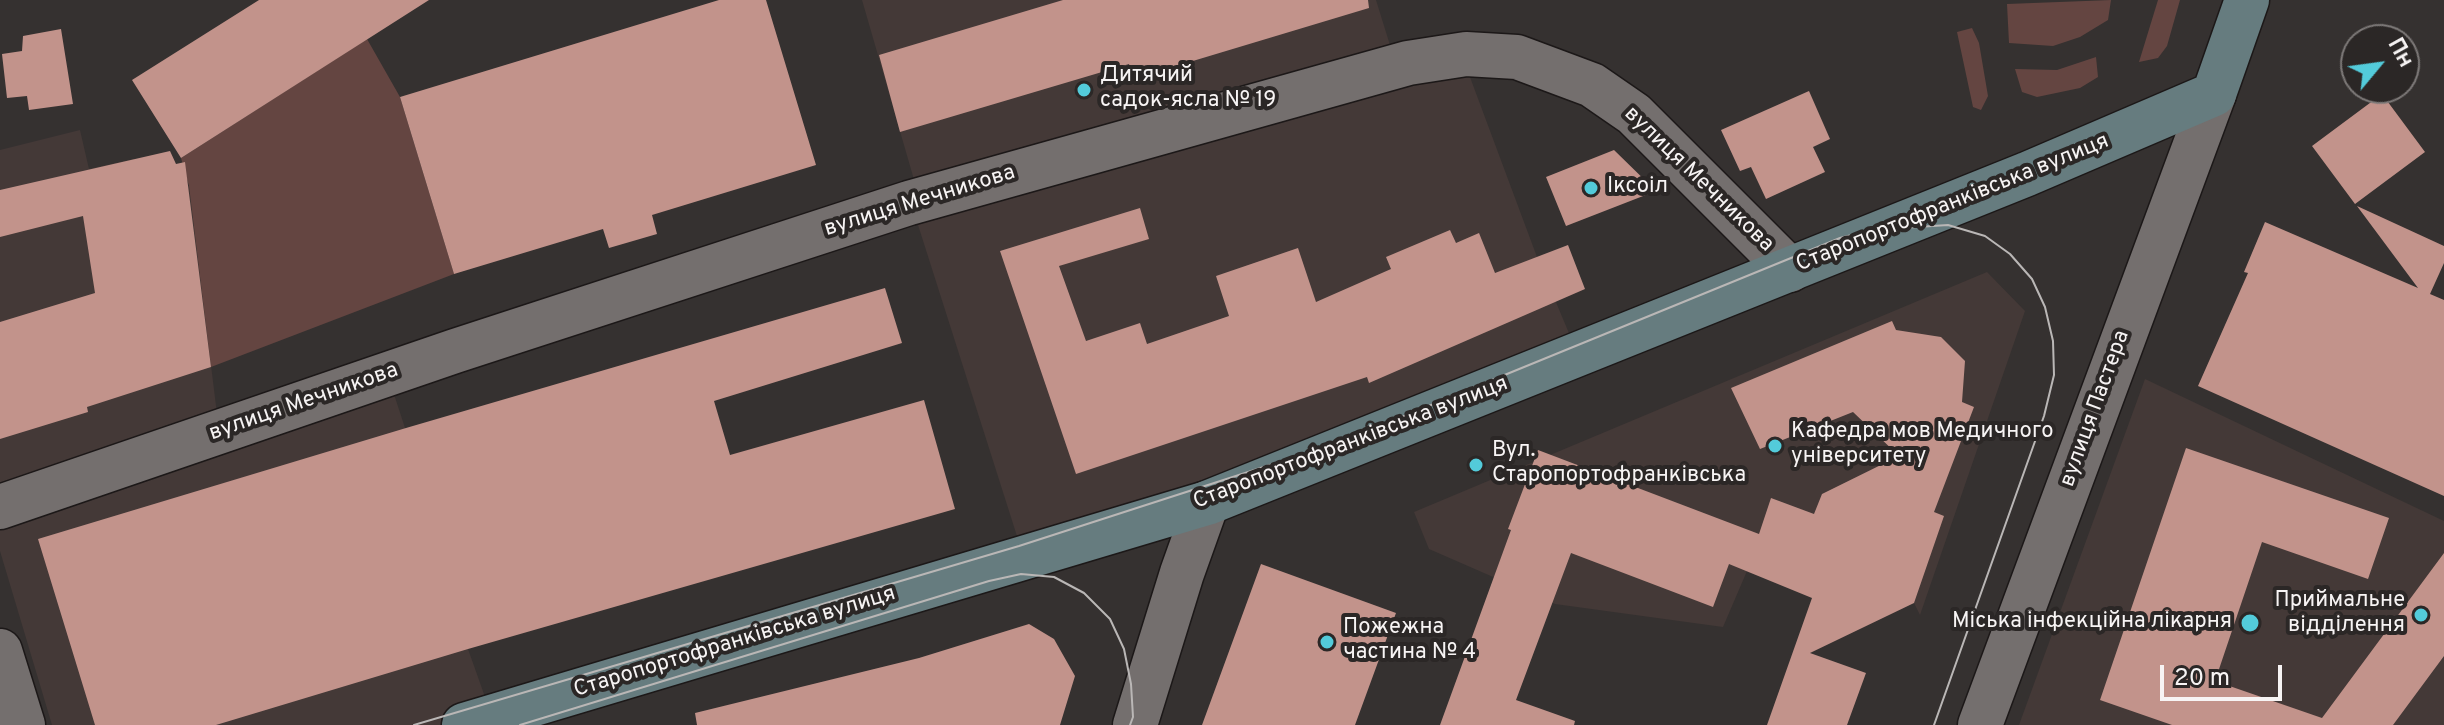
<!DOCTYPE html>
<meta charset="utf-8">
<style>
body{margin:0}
#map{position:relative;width:2444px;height:725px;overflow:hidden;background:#353130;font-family:Overpass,sans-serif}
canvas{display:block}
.north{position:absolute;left:2340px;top:24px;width:80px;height:80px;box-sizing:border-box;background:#2b2726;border:2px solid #7d7978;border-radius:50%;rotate:61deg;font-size:22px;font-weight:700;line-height:32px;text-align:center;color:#f7f4f4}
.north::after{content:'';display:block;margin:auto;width:28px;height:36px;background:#53cbda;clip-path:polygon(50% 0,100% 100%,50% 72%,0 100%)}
.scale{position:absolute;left:2160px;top:665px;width:122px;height:36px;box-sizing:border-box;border:4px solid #f7f4f4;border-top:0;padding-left:10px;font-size:24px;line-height:28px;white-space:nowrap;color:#f7f4f4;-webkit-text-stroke:6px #2b2726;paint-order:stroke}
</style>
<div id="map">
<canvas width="2444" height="725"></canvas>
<div class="north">Пн</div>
<div class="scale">20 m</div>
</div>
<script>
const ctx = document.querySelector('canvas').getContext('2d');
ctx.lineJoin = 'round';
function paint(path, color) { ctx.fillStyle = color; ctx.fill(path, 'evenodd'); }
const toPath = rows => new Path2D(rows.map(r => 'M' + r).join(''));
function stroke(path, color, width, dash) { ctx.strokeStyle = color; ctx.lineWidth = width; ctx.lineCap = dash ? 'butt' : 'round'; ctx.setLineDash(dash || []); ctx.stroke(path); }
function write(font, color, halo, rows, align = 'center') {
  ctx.font = font + ' Overpass,sans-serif'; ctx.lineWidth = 8; ctx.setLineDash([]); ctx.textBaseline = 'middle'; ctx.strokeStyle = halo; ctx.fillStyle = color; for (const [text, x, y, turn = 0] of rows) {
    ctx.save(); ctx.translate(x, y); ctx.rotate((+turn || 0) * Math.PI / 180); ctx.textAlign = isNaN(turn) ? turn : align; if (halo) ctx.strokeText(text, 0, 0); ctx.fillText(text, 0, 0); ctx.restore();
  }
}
const built = toPath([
 [862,0,1376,0,1394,58,917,190],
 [1464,61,1537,257,1579,357,1023,555,912,206],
 [80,130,89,169,134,159,139,199,189,186,217,414,0,488,0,150],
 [1987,272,2025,311,1920,615,1914,603,1747,571,1723,627,1555,604,1429,549,1414,512],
 [2145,379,2444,521,2444,725,2019,725],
 [390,382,425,489,468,649,490,711,446,725,52,725,0,551,0,515]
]);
const green = toPath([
 [2111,0,2108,20,2080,37,2053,46,2009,43,2007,4],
 [2158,0,2180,0,2167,46,2158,58,2139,62],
 [1972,28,1979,43,1988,96,1981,110,1973,107,1957,32],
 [367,39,400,97,454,274,211,367,189,186,181,158],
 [2096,57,2098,77,2080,88,2037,97,2022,92,2015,69,2057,70]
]);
const building = toPath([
 [259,0,429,0,181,158,132,80],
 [719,0,766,0,816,165,652,215,657,234,609,248,603,229,454,274,400,97],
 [1063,0,1368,0,1369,8,1133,79,1129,64,900,132,879,55],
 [61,29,73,104,29,110,27,96,7,98,2,54,22,51,23,36],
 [1809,91,1830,139,1813,147,1825,172,1766,199,1751,167,1740,171,1721,130],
 [2382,94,2425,152,2355,204,2312,146],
 [1614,150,1656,191,1566,226,1546,177],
 [170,151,176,164,185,162,211,367,87,407,88,412,0,439,0,322,95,293,83,216,0,237,0,190],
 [2357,206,2444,246,2444,263,2430,294,2444,300,2444,496,2198,386,2248,273,2244,272,2265,222,2418,288],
 [1140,208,1149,239,1059,266,1086,341,1140,323,1147,344,1229,316,1216,276,1298,248,1316,302,1391,269,1386,257,1450,230,1456,243,1479,233,1495,273,1568,245,1585,289,1369,383,1367,377,1076,474,1000,251],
 [885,288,902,343,714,401,730,455,924,400,955,509,468,649,216,725,95,725,38,539,406,428],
 [1892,321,1896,330,1941,337,1965,361,1962,402,1974,407,1934,512,1944,516,1914,603,1810,653,1866,673,1847,725,1767,725,1812,598,1729,564,1713,607,1571,553,1516,700,1575,721,1574,725,1440,725,1511,530,1508,529,1538,450,1759,534,1771,498,1814,514,1822,494,1899,456,1853,412,1760,449,1731,388],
 [2186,448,2389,518,2368,579,2262,542,2215,681,2322,718,2444,553,2444,656,2393,725,2172,725,2100,700],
 [1261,564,1396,613,1355,725,1202,725],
 [1029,624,1054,639,1075,676,1060,725,697,725,695,713,919,658]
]);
const minor = toPath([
 [0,507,455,351,909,203,1408,63,1466,54,1517,57,1592,85,1634,114,1790,270],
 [0,651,23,725],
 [1135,725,1182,573,1207,503]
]);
const tertiary = toPath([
 [1980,725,2214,94]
]);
const secondary = toPath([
 [464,725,1207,503,2027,174,2214,94,2247,0]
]);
const tram = toPath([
 [414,725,1019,546,1338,443,1840,238,1871,230,1948,225,1985,236,2010,254,2032,279,2045,307,2053,341,2054,375,2044,416,1934,725],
 [520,725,989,581,1021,574,1054,577,1084,593,1110,619,1124,649,1131,684,1133,717,1130,725]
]);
const markers = [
 [1084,90,8,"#53cbda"],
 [1591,188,8,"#53cbda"],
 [1775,446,8,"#53cbda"],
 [1476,465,8,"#53cbda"],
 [2421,615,8,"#53cbda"],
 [2250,623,10,"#53cbda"],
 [1327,642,8,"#53cbda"]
];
const poiNames = [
 ["Дитячий",1100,77],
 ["садок-ясла № 19",1100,102],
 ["Iксоiл",1607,188],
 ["Кафедра мов Медичного",1791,433],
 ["університету",1791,458],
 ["Вул.",1492,452],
 ["Старопортофранківська",1492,477],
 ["Приймальне",2405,602,"right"],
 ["відділення",2405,627,"right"],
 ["Міська інфекційна лікарня",2232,623,"right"],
 ["Пожежна",1343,629],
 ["частина № 4",1343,654]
];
const streetNames = [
 ["вулиця Мечникова",1698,180,44],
 ["вулиця Мечникова",920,202,-17],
 ["Старопортофранківська вулиця",1953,204,-22],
 ["вулиця Мечникова",304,403,-19],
 ["вулиця Пастера",2096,409,-70],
 ["Старопортофранківська вулиця",1351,444,-21],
 ["Старопортофранківська вулиця",735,643,-17]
];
paint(built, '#443937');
paint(green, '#644541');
paint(building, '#c2938b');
stroke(minor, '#1c1818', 47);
stroke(tertiary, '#1c1818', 47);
stroke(secondary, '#1c1818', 47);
stroke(minor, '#746f6e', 44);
stroke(tertiary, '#746f6e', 44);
stroke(secondary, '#667c7f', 44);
stroke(tram, '#bab7b6', 2);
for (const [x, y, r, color] of markers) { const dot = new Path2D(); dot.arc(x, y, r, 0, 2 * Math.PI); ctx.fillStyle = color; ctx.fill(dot); stroke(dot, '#2b2726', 3); }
write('22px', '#f7f4f4', '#2b2726', poiNames, 'left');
write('22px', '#f7f4f4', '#2b2726', streetNames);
</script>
